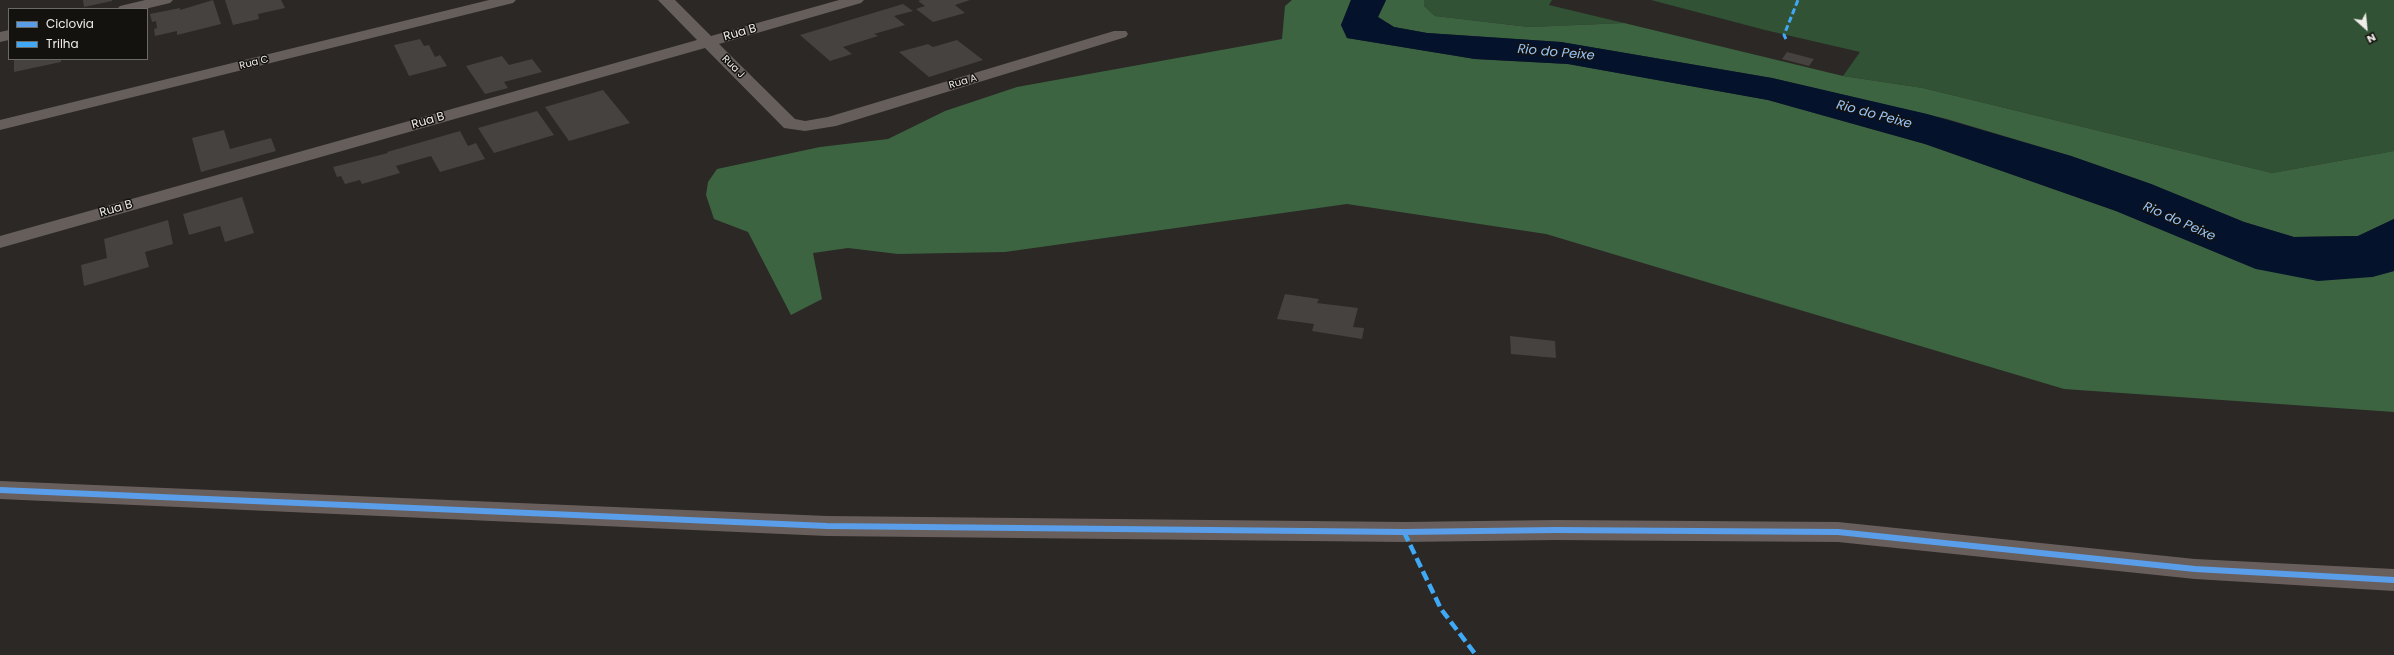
<!DOCTYPE html>
<style>
body{margin:0}
#map{position:relative;width:2394px;height:655px;overflow:hidden;background:#2b2825;font-family:Poppins,sans-serif}
canvas{display:block}
.legend{position:absolute;left:8px;top:8px;width:140px;height:52px;box-sizing:border-box;background:#14120f;border:1px solid #6c6a66;margin:0;padding:5px 7px;list-style:none;font-size:12px;color:#f0ede9}
.legend li{display:flex;align-items:center;gap:8px;height:20px}
.legend b{width:20px;border:1px solid #6c6a66}
.north{position:absolute;left:2346px;top:8px;width:40px;height:40px;-webkit-text-stroke:3px #14120f;paint-order:stroke;rotate:153deg;font-size:11px;font-weight:700;line-height:16px;text-align:center;color:#f0ede9}
.north::after{content:'';display:block;margin:auto;width:14px;height:18px;background:#f0ede9;clip-path:polygon(50% 0,100% 100%,50% 72%,0 100%)}
</style>
<div id="map">
<canvas width="2394" height="655"></canvas>
<ul class="legend">
<li><b style="height:5px;background:#5a9eea"></b>Ciclovia</li>
<li><b style="height:5px;background:#3fa9f5"></b>Trilha</li>
</ul>
<div class="north">N</div>
</div>
<script>
const ctx = document.querySelector('canvas').getContext('2d');
ctx.lineJoin = 'round';
function paint(path, color) { ctx.fillStyle = color; ctx.fill(path, 'evenodd'); }
const toPath = rows => new Path2D(rows.map(r => 'M' + r).join(''));
function stroke(path, color, width, dash) { ctx.strokeStyle = color; ctx.lineWidth = width; ctx.lineCap = dash ? 'butt' : 'round'; ctx.setLineDash(dash || []); ctx.stroke(path); }
function write(font, color, halo, rows, align = 'center') {
  ctx.font = font + ' Poppins,sans-serif'; ctx.lineWidth = 3; ctx.setLineDash([]); ctx.textBaseline = 'middle'; ctx.strokeStyle = halo; ctx.fillStyle = color; for (const [text, x, y, turn = 0] of rows) {
    ctx.save(); ctx.translate(x, y); ctx.rotate((+turn || 0) * Math.PI / 180); ctx.textAlign = isNaN(turn) ? turn : align; if (halo) ctx.strokeText(text, 0, 0); ctx.fillText(text, 0, 0); ctx.restore();
  }
}
const green = toPath([
 [1424,0,1552,0,1549,5,1624,23,1529,27,1435,16,1424,6],
 [1651,0,2394,0,2394,151,2272,173,1923,88,1843,76,1860,52,1765,30]
]);
const forest = toPath([
 [1292,0,1351,0,1341,25,1347,38,1475,59,1568,64,1768,100,1925,144,2116,211,2256,269,2372,277,2394,271,2394,412,2064,389,1546,234,1347,204,1005,252,898,254,848,248,813,253,822,299,791,315,748,232,714,219,706,195,708,182,717,169,820,147,888,139,945,111,1017,87,1282,39,1285,6],
 [1386,0,1424,0,1424,6,1435,16,1529,27,1624,23,1843,76,1923,88,2272,173,2394,151,2394,219,2358,236,2294,237,2244,222,2151,184,2071,156,1947,119,1772,78,1561,42,1427,33,1394,27,1378,17]
]);
const water = toPath([
 [1351,0,1386,0,1378,17,1394,27,1427,33,1561,42,1772,78,1927,114,2071,156,2151,184,2244,222,2294,237,2358,236,2394,219,2394,271,2372,277,2318,281,2256,269,2116,211,1925,144,1768,100,1568,64,1475,59,1347,38,1341,25]
]);
const building = toPath([
 [83,0,112,0,112,1,84,7],
 [213,0,221,24,177,35,177,31,155,36,154,29,157,28,156,21,152,22,150,14,180,8,180,10],
 [225,0,281,0,285,8,258,14,259,19,233,25],
 [970,0,955,5,965,13,933,22,916,9,925,6,918,1,921,0],
 [903,4,913,11,894,16,905,25,874,34,878,36,843,47,852,54,830,61,800,35],
 [420,39,424,46,429,45,435,57,440,55,447,66,409,76,394,45],
 [957,40,983,60,929,77,899,52,928,44,933,47],
 [1787,52,1814,59,1809,66,1782,59],
 [502,56,509,65,532,59,542,72,504,82,508,88,485,94,466,66],
 [14,59,61,59,61,62,14,72],
 [603,90,630,123,569,141,545,107],
 [537,111,554,135,494,153,478,128],
 [224,130,230,149,271,138,276,151,201,172,192,138],
 [460,131,468,146,476,143,485,159,440,172,431,156,396,166,400,173,362,184,360,180,345,184,341,176,337,177,333,167,388,153,387,152],
 [242,197,254,233,225,242,220,226,189,235,183,214],
 [168,220,173,244,145,252,149,267,84,286,81,265,107,258,104,239],
 [1285,294,1319,299,1317,303,1358,308,1353,327,1364,328,1362,339,1312,331,1314,324,1277,319],
 [1510,336,1555,341,1556,358,1511,354]
]);
const street = toPath([
 [145,0,173,0,170,3,145,9,117,9,120,6,145,0],
 [489,0,516,0,513,3,0,130,0,120,489,0],
 [658,0,675,0,711,36,839,0,864,0,861,3,719,44,795,119,805,121,828,117,1114,31,1126,31,1128,34,1126,37,836,126,805,131,784,128,705,48,0,248,0,236,697,40,658,0],
 [9,30,9,40,0,42,0,32,9,30]
]);
const secondary = toPath([
 [0,481,827,516,1404,522,1556,520,1838,522,2195,559,2394,569,2394,591,2195,579,1838,542,1556,540,1404,542,827,536,0,499,0,481]
]);
const quietFar1 = toPath([
 [1786,39,1784,35,1798,0]
]);
const quiet = toPath([
 [1404,532,1441,609,1476,655]
]);
const cycleway = toPath([
 [0,490,827,526,1404,532,1556,530,1838,532,2195,569,2394,580]
]);
const farStreetnames = [
 ["Rua C",254,63,-14],
 ["Rua J",733,67,45],
 ["Rua A",963,82,-17]
];
const streetNames = [
 ["Rua B",740,33,-16],
 ["Rua B",428,121,-16],
 ["Rua B",116,209,-16]
];
const waterNames = [
 ["Rio do Peixe",1556,53,5],
 ["Rio do Peixe",1874,115,15],
 ["Rio do Peixe",2179,222,24]
];
paint(green, '#315235');
paint(forest, '#3c6441');
paint(water, '#04122c');
paint(building, '#454240');
paint(street, '#665e5b');
paint(secondary, '#685f5c');
stroke(quietFar1, '#3fa9f5', 3, [6, 3]);
stroke(quiet, '#3fa9f5', 4.5, [10, 4.5]);
stroke(cycleway, '#5a9eea', 6);
write('10px', '#f0ede9', '#14120f', farStreetnames);
write('12px', '#f0ede9', '#14120f', streetNames);
write('italic 13px', '#97c4f9', '#14120f', waterNames);
</script>
